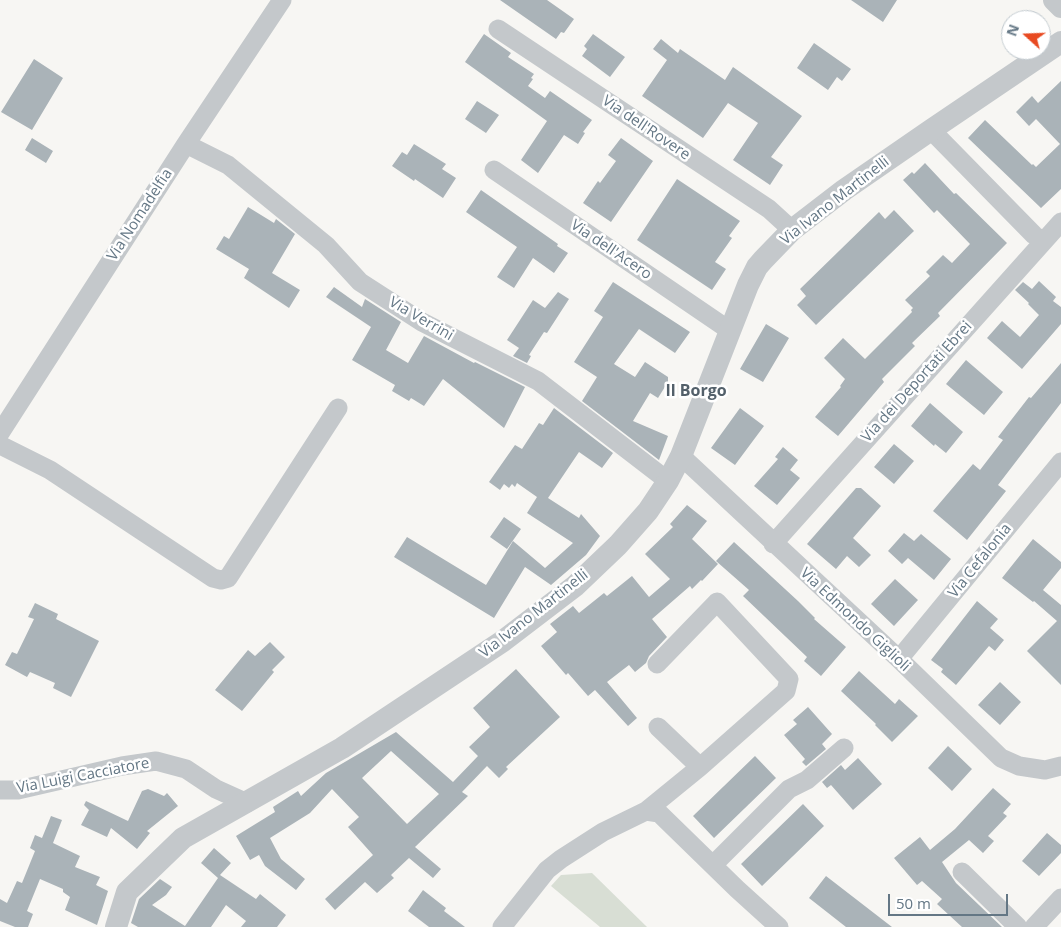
<!DOCTYPE html>
<style>
body{margin:0}
#map{position:relative;width:1061px;height:927px;overflow:hidden;background:#f7f6f3;font-family:"Open Sans",sans-serif}
canvas{display:block}
.north{position:absolute;left:1001px;top:10px;width:50px;height:50px;box-sizing:border-box;background:#fff;border:1px solid #c1c9ce;border-radius:50%;rotate:290deg;font-size:14px;font-weight:700;line-height:20px;text-align:center;color:#647785}
.north::after{content:'';display:block;margin:auto;width:18px;height:22px;background:#e84a21;clip-path:polygon(50% 0,100% 100%,50% 72%,0 100%)}
.scale{position:absolute;left:888px;top:894px;width:120px;height:22px;box-sizing:border-box;border:2px solid #647785;border-top:0;padding-left:6px;font-size:15px;line-height:18px;white-space:nowrap;color:#647785;-webkit-text-stroke:4px #fff;paint-order:stroke}
</style>
<div id="map">
<canvas width="1061" height="927"></canvas>
<div class="north">N</div>
<div class="scale">50 m</div>
</div>
<script>
const ctx = document.querySelector('canvas').getContext('2d');
ctx.lineJoin = 'round';
function paint(path, color) { ctx.fillStyle = color; ctx.fill(path, 'evenodd'); }
const toPath = rows => new Path2D(rows.map(r => 'M' + r).join(''));
function stroke(path, color, width, dash) { ctx.strokeStyle = color; ctx.lineWidth = width; ctx.lineCap = dash ? 'butt' : 'round'; ctx.setLineDash(dash || []); ctx.stroke(path); }
function write(font, color, halo, rows, align = 'center') {
  ctx.font = font + ' "Open Sans",sans-serif'; ctx.lineWidth = 5; ctx.setLineDash([]); ctx.textBaseline = 'middle'; ctx.strokeStyle = halo; ctx.fillStyle = color; for (const [text, x, y, turn = 0] of rows) {
    ctx.save(); ctx.translate(x, y); ctx.rotate((+turn || 0) * Math.PI / 180); ctx.textAlign = isNaN(turn) ? turn : align; if (halo) ctx.strokeText(text, 0, 0); ctx.fillText(text, 0, 0); ctx.restore();
  }
}
const green = toPath([
 [592,873,647,927,600,927,551,886,561,875]
]);
const building = toPath([
 [500,0,547,0,574,19,564,33,561,32,556,39],
 [851,0,897,0,883,22],
 [484,34,511,53,508,57,534,74,531,78,533,79,528,86,545,98,550,91,592,120,583,132,585,133,578,144,564,135,538,173,521,160,547,121,465,62],
 [593,34,625,57,610,77,582,56,587,49,584,46],
 [661,39,678,53,680,49,725,80,733,67,802,116,771,157,783,165,770,185,733,160,758,123,728,103,703,138,642,96,667,60,653,49],
 [814,43,851,69,842,81,837,77,828,90,797,68],
 [34,59,63,78,32,130,1,112],
 [1061,81,1061,189,1041,208,968,138,985,120,1032,165,1033,164,1036,167,1060,144,1036,119,1029,126,1016,112,1032,96,1038,103],
 [477,101,499,115,486,133,465,119],
 [32,138,53,151,46,163,25,150],
 [621,138,653,161,611,222,583,203,598,181,600,183,616,161,608,155],
 [414,144,446,164,442,169,456,178,443,198,415,179,414,181,392,166,402,152,407,155],
 [925,163,954,194,956,193,1007,243,938,313,940,316,912,343,915,346,882,379,884,382,838,436,815,417,841,387,840,386,845,379,824,358,843,338,865,359,912,312,911,310,913,308,905,300,930,276,926,272,943,255,952,263,970,244,937,210,934,213,903,180,912,172,914,174],
 [677,179,740,221,729,236,732,238,715,262,726,269,712,290,637,240],
 [481,190,558,244,557,246,568,253,554,273,533,258,514,288,497,277,517,247,466,212],
 [248,207,274,223,276,219,295,234,272,273,300,290,289,308,244,278,249,269,216,249,224,236,229,239],
 [894,210,914,231,816,325,797,305,806,296,800,289,879,212,885,219],
 [1039,281,1056,297,1053,301,1061,307,1061,324,1022,369,987,338,1002,321,1020,337,1039,315,1028,304,1029,303,1015,290,1023,282,1032,289],
 [613,282,690,332,675,353,639,329,614,364,635,377,645,362,668,377,668,382,658,398,650,393,633,421,668,436,659,460,582,401,597,377,574,362,603,317,594,311],
 [334,287,362,307,365,299,401,322,386,350,408,363,424,336,474,363,475,362,525,387,504,428,443,379,424,406,411,398,409,401,392,391,395,385,352,360,371,327,326,297],
 [558,292,569,299,547,333,544,332,529,355,531,356,527,363,513,356,519,348,507,340,533,300,545,308],
 [766,324,789,338,763,382,740,369],
 [966,360,1003,392,984,415,946,384],
 [1061,363,1061,403,998,485,1006,491,967,540,933,511,973,464,980,470,1003,440,998,437,1029,397,1031,398],
 [930,403,963,432,946,453,935,444,934,446,911,426],
 [554,408,613,453,602,468,579,452,548,498,579,518,581,514,600,536,586,555,551,585,525,567,494,618,394,557,407,537,486,585,513,541,545,568,573,543,527,513,537,497,517,483,515,487,512,484,509,488,504,484,500,490,489,482,515,445,522,449,539,423,543,425],
 [740,408,764,426,735,465,711,448],
 [894,444,914,461,894,484,874,467],
 [783,447,798,460,790,470,800,478,777,505,754,486,778,459,775,457],
 [856,488,861,488,881,506,853,538,871,555,859,567,847,556,836,569,807,544],
 [687,505,707,521,692,539,718,564,702,581,701,580,692,589,690,586,652,619,667,637,649,656,646,663,635,672,629,665,607,682,637,718,628,726,595,690,588,696,568,673,566,675,541,646,557,632,550,624,573,606,579,613,604,593,607,596,632,576,649,597,670,579,645,554,673,527,670,524],
 [504,517,521,529,507,549,490,537],
 [904,533,914,541,921,534,951,559,934,580,908,558,902,564,888,551],
 [1033,539,1061,562,1061,568,1043,590,1061,605,1061,685,1027,651,1057,621,1034,601,1033,602,1002,578],
 [734,542,798,601,815,618,814,619,846,647,821,676,804,661,807,657,743,596,749,590,716,561],
 [895,579,918,600,894,626,871,604],
 [977,601,998,619,990,628,1004,640,995,651,989,646,956,685,941,672,943,669,931,660],
 [35,603,58,614,56,619,99,641,71,697,53,688,55,683,30,672,27,677,5,665,12,652,17,654,34,619,28,617],
 [270,642,285,657,272,670,274,672,242,711,215,690,248,650,255,656],
 [516,669,560,717,506,767,508,769,499,778,487,766,462,792,468,796,415,847,441,869,433,878,409,858,391,875,394,878,377,893,365,882,335,910,325,899,373,855,348,827,359,817,332,789,310,813,270,838,281,859,305,879,296,890,265,866,259,855,250,860,236,836,275,812,273,807,298,791,301,796,326,773,396,732,453,782,478,756,469,747,490,727,473,708],
 [391,751,439,794,407,824,362,778],
 [859,671,895,704,899,699,918,716,892,742,875,725,876,724,841,691],
 [1000,682,1021,702,1000,725,978,705],
 [808,707,832,734,822,744,826,749,806,766,802,762,805,759,784,735,797,724,793,720],
 [948,746,972,769,952,791,928,768],
 [755,756,776,778,714,838,693,816],
 [858,758,882,784,853,810,831,785,827,788,822,782,841,765,845,770],
 [993,788,1011,804,1003,813,1007,816,988,836,994,841,983,853,969,840,942,862,956,883,1002,927,962,927,937,904,942,899,922,881,917,885,894,858,920,837,930,850,955,829],
 [148,789,164,796,167,793,178,806,147,831,150,833,137,849,111,828,107,837,81,825,89,810,84,805,86,801,128,821,142,791],
 [803,804,824,826,762,886,741,864],
 [51,816,62,820,53,843,80,856,75,867,100,877,96,885,108,891,97,925,65,910,70,897,63,892,63,889,40,879,27,911,33,914,28,927,15,927,0,921,0,899,7,903,17,881,22,883,35,851,30,848,35,835,42,838],
 [1047,833,1061,845,1061,853,1039,876,1022,861],
 [214,848,231,863,220,875,256,899,260,894,286,915,277,927,241,927,246,921,226,905,211,927,138,927,131,923,139,899,160,879,172,887,166,895,152,905,185,926,218,878,201,863],
 [826,876,892,927,846,927,809,898],
 [423,890,446,908,444,911,465,927,429,927,408,911]
]);
const minor = toPath([
 [498,29,769,209,792,230],
 [931,130,1034,235,1042,241],
 [186,144,228,165,326,245,360,282,422,322,538,381,668,481],
 [494,170,729,330],
 [0,433,186,144,282,0],
 [0,445,50,470,213,578,221,580,228,578,338,408],
 [681,456,899,659,1001,758,1019,766,1045,770,1061,766],
 [773,544,1061,222],
 [899,659,1061,462],
 [658,727,700,767],
 [0,790,18,790,122,766,156,761,186,769,216,789,247,803],
 [646,811,700,767,786,691,789,679,717,602,657,664],
 [713,865,789,789,807,780,844,748],
 [962,872,1018,927],
 [502,927,547,870,561,859,603,832,646,811,659,813,737,889,779,927],
 [1034,927,1061,898]
]);
const tertiary = toPath([
 [1054,0,1061,7],
 [116,927,127,892,183,838,342,748,503,641,575,586,618,545,648,511,668,481,681,456,748,285,757,267,763,260,792,230,844,190,931,130,1061,42]
]);
const streetNames = [
 ["Via dell'Rovere",646,128,34],
 ["Via Ivano Martinelli",835,201,-38],
 ["Via Nomadelfia",140,215,-57],
 ["Via dell'Acero",611,250,34],
 ["Via Verrini",421,319,30],
 ["Via dei Deportati Ebrei",917,382,-48],
 ["Via Cefalonia",980,561,-51],
 ["Via Ivano Martinelli",534,614,-38],
 ["Via Edmondo Giglioli",855,620,43],
 ["Via Luigi Cacciatore",83,776,-11]
];
const neighbourhoodNames = [
 ["Il Borgo",696,391]
];
paint(green, '#d8ded4');
paint(building, '#aab3b8');
stroke(minor, '#c4c8cb', 19);
stroke(tertiary, '#c4c8cb', 22);
write('15px', '#647785', '#fff', streetNames);
write('bold 16px', '#53606a', '#fff', neighbourhoodNames);
</script>
